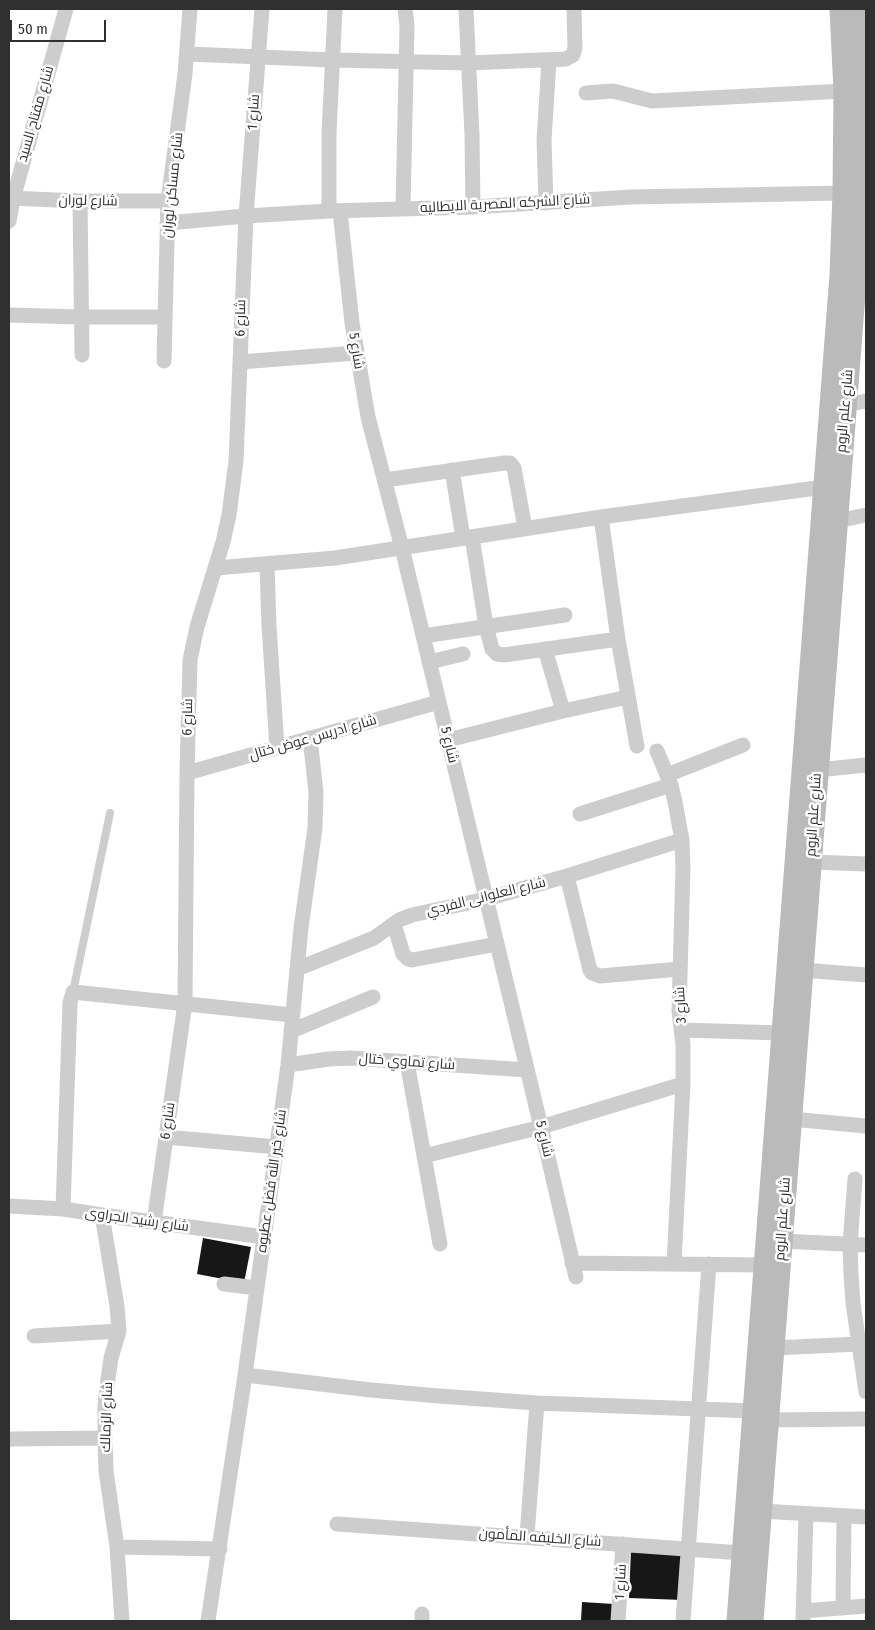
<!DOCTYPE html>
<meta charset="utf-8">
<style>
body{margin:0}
#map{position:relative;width:875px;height:1630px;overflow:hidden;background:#fff;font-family:"Fira Sans Condensed",sans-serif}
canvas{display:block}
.frame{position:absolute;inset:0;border:10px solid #303030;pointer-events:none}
.scale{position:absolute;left:10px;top:20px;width:96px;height:22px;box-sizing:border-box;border:2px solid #303030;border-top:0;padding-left:6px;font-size:15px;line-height:18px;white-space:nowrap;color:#303030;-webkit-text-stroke:4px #fff;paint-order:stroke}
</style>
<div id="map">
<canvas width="875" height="1630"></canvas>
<div class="frame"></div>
<div class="scale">50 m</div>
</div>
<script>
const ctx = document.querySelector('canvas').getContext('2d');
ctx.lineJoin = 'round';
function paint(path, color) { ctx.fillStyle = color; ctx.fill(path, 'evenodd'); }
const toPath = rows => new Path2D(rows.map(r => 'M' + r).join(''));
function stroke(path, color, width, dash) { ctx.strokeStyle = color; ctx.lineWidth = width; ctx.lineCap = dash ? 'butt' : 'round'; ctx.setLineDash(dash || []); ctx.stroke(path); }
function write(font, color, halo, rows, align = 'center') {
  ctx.font = font + ' "Fira Sans Condensed",Cairo,sans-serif'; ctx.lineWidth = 5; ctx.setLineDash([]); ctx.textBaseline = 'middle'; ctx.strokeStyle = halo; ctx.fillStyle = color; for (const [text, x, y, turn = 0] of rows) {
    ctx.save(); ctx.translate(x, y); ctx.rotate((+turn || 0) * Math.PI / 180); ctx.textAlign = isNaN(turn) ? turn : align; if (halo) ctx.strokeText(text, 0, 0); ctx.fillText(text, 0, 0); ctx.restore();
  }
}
const building = toPath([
 [203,1238,251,1247,244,1283,197,1274],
 [631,1550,685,1552,683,1600,629,1598],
 [582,1602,614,1604,613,1621,581,1621]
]);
const lane = toPath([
 [73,992,110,813]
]);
const street = toPath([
 [466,9,472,135,473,207],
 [188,54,333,60,469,63,566,59,573,55,575,48,574,9],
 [586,93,613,91,652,101,844,91],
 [9,198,80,201,168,201],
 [80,201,82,355],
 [546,203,544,140,549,61],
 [403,208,407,26,405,9],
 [329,211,329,133,335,9],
 [340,211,352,323,368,417,402,548,541,1127,576,1277],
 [9,221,13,199,66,9],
 [167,223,246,216,329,211,473,207,631,197,843,193],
 [9,315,81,317,165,317],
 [164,361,168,201,185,74,190,9],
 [240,362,356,353],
 [846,405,866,401],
 [452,470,463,538],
 [385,480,504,463,510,463,514,468,525,528],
 [601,517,618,639,637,746],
 [837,521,866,515],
 [472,537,486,626,492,649,497,654,504,655,618,639],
 [267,565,269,626,277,748],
 [216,568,335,558,601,517,824,487],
 [423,636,565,615],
 [545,649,563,711],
 [429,662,463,654],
 [448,740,563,711,628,697],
 [657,751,671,785,675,802,682,840,683,868,679,1011,683,1045,683,1084,674,1264],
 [818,770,866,765],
 [187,773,439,702],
 [667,775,743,745],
 [580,814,671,785],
 [811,862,866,864],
 [567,876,590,970,592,973,600,976,680,969],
 [394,924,403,954,408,959,412,960,497,944],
 [297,969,374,938,399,920,412,915,486,899,567,876,682,840],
 [802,970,866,975],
 [682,1030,782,1033],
 [291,1031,373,997],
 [407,1062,440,1244],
 [288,1065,329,1059,351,1058,527,1070],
 [791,1119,866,1126],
 [166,1137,277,1147],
 [424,1156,541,1127,683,1084],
 [855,1179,850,1245,851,1274,853,1303,866,1392],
 [9,1206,63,1209,102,1215,264,1237],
 [63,1209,70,1003,73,992,292,1015],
 [102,1215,117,1306,119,1331,111,1358,108,1379,105,1405,105,1438,106,1471,117,1547,122,1621],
 [154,1222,185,1003,187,773,190,660,197,627,223,542,229,515,236,461,246,216,262,9],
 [781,1241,866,1245],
 [572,1263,764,1265],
 [224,1284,257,1288],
 [34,1336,119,1331],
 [773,1348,860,1344],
 [245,1375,371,1390,439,1396,537,1403,753,1411],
 [768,1420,866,1419],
 [9,1439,105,1438],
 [761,1511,866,1517],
 [337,1524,742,1553],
 [527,1536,537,1403],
 [117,1547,220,1549],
 [843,1608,844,1516],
 [803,1611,866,1606],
 [208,1621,245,1375,288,1065,301,928,315,828,316,792,310,738],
 [422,1621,422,1614],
 [618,1621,623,1544],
 [683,1621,709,1264],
 [803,1621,806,1514]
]);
const secondary = toPath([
 [737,1621,840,275,843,193,844,91,840,9],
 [753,1621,859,242,862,127,858,9]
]);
const streetNames = [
 ["شارع 1",254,112,-86],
 ["شارع مفتاح السيد",36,114,-74],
 ["شارع مساكن لوران",173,185,-84],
 ["شارع لوران",88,201,1],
 ["شارع الشركه المصرية الايطاليه",505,204,-3],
 ["شارع 6",241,318,-89],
 ["شارع 5",356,351,81],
 ["شارع علم الروم",845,411,-85],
 ["شارع 6",188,717,-89],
 ["شارع ادريس عوض ختال",313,738,-16],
 ["شارع 5",449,745,77],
 ["شارع علم الروم",814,815,-86],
 ["شارع العلوانى الفردي",486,897,-14],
 ["شارع 3",681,1005,-93],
 ["شارع تماوي ختال",407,1062,4],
 ["شارع 6",168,1121,-82],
 ["شارع 5",544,1139,77],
 ["شارع خير الله فضل عطيوه",272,1181,-82],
 ["شارع علم الروم",783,1219,-86],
 ["شارع رشيد الجراوى",137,1220,8],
 ["شارع الزمالك",107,1417,-88],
 ["شارع الخليفه المأمون",540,1538,4],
 ["شارع 1",621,1582,-87]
];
paint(building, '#171717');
stroke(lane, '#cdcdcd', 8);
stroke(street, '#cdcdcd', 15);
stroke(secondary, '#bababa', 21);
write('14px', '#303030', '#fff', streetNames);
</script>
